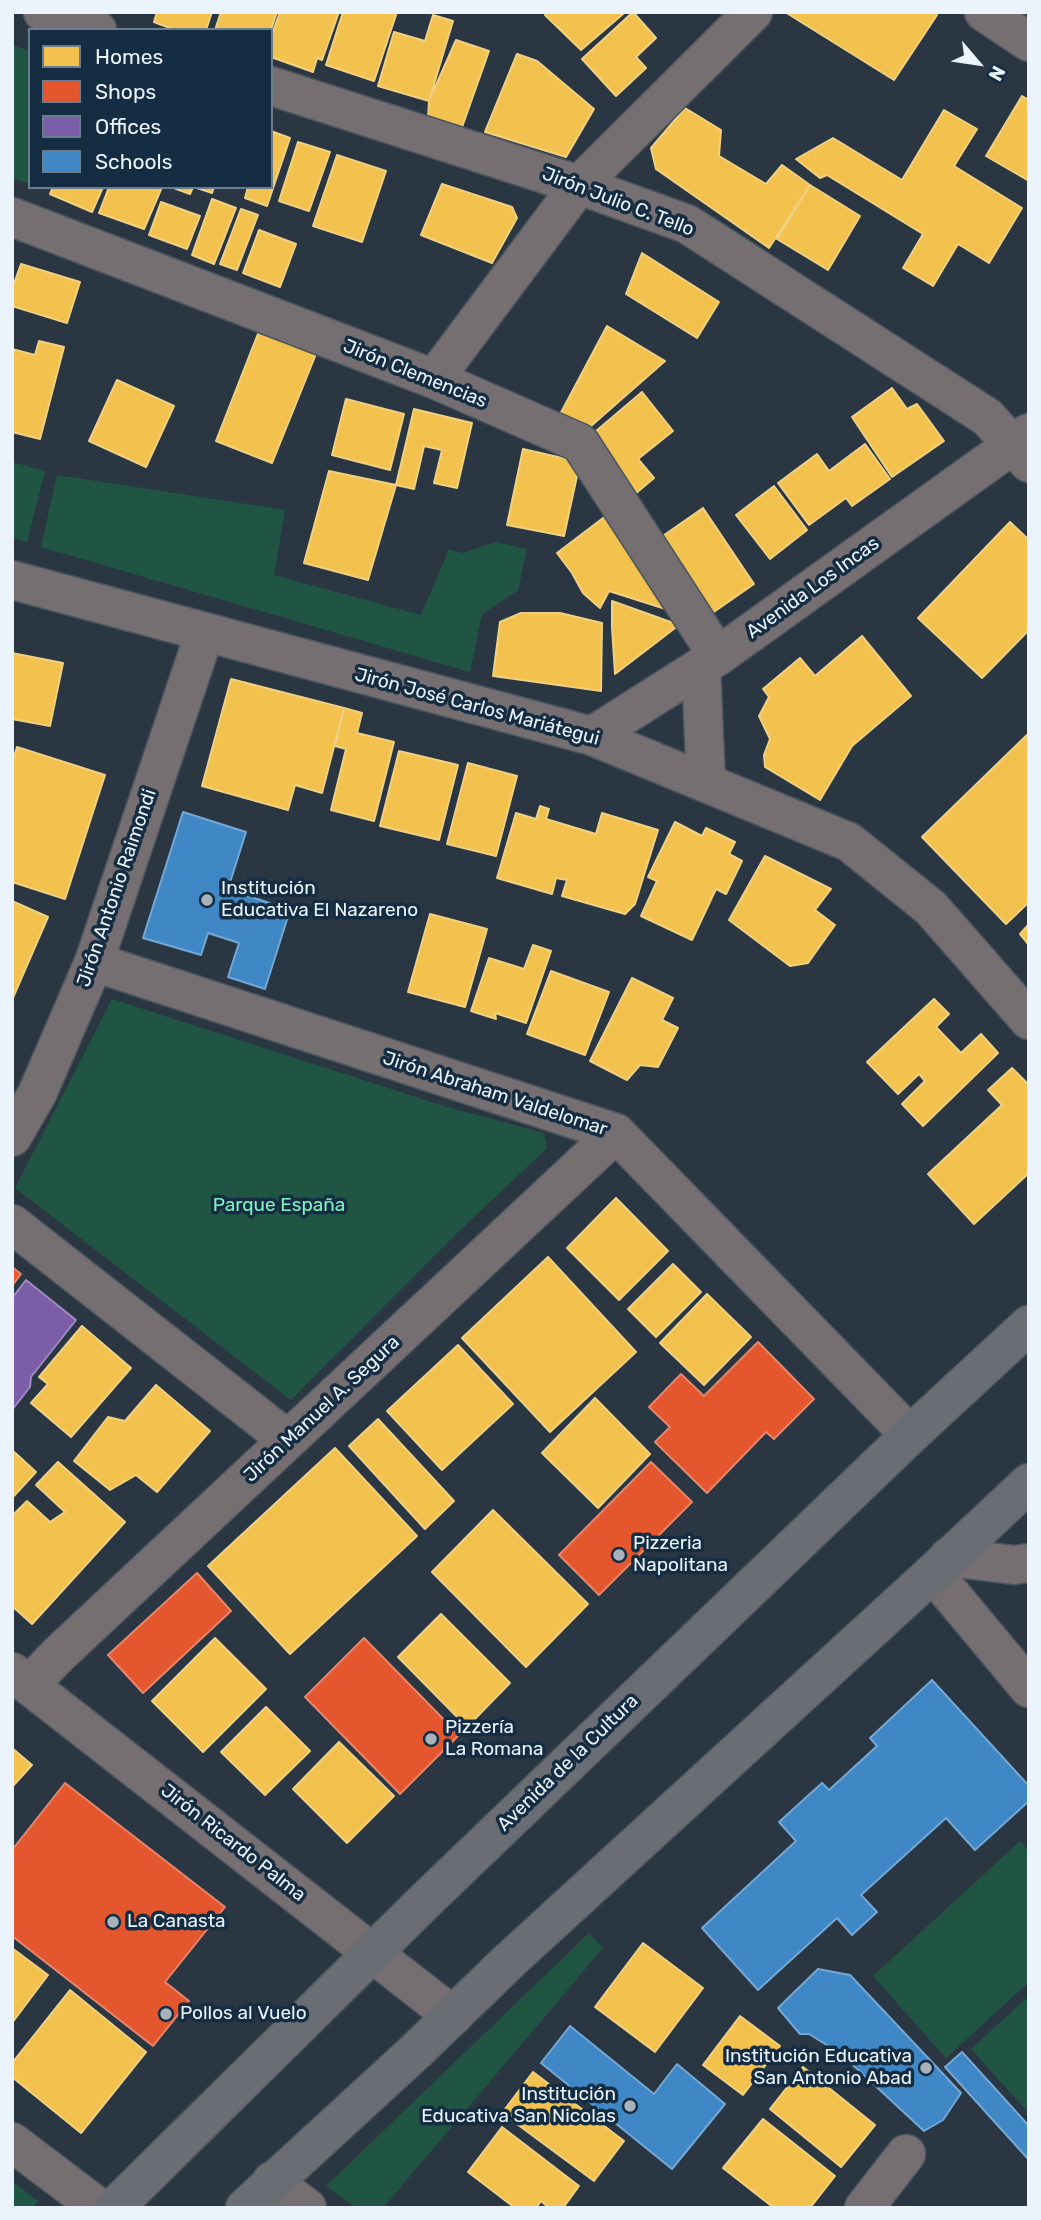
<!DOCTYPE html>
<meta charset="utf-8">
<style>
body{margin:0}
#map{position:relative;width:1041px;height:2220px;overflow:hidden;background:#2a3742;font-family:Rubik,sans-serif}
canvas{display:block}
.frame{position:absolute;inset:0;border:14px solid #ebf4fc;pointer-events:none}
.legend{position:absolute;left:28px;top:28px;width:245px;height:161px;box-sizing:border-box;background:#152d42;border:2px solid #6b7d8c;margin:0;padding:9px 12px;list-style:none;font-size:21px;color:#ebf4fc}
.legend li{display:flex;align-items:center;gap:14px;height:35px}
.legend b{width:35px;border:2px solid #6b7d8c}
.north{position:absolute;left:943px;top:28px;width:70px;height:70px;-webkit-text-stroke:5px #152d42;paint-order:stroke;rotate:119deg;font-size:19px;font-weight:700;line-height:28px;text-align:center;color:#ebf4fc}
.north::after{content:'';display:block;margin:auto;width:24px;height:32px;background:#ebf4fc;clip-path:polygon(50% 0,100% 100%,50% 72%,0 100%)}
</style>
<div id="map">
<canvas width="1041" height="2220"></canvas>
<div class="frame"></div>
<ul class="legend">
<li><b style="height:19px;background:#f2c14e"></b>Homes</li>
<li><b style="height:19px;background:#e4572e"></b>Shops</li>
<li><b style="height:19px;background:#7b5ea7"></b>Offices</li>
<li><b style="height:19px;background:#3f88c5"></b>Schools</li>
</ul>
<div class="north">N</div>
</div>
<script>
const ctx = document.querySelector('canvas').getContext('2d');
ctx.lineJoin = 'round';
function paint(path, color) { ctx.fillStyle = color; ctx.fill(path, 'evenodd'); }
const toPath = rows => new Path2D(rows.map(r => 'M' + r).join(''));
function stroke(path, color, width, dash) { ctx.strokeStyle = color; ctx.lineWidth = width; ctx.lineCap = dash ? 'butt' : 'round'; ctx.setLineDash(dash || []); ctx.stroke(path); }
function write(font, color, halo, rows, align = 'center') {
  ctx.font = font + ' Rubik,sans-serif'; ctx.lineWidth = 7; ctx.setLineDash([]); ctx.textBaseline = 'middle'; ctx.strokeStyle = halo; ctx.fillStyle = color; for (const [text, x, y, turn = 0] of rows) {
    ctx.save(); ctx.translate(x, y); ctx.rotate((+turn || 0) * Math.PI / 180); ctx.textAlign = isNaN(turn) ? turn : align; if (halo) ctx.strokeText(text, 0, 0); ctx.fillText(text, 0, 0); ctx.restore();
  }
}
const green = toPath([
 [12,45,30,51,30,184,12,178],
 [12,462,45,471,27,542,12,538],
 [57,475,285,510,274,575,421,615,449,549,462,553,496,542,527,549,518,590,482,614,470,672,41,547],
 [112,999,447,1107,544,1133,547,1148,454,1236,291,1400,15,1188],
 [1020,1841,1029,1851,1029,1982,946,2058,873,1976],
 [589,1933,603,1948,383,2208,356,2208,326,2186],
 [1029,1996,1029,2113,971,2049],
 [12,2181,38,2201,32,2208,12,2208]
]);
const homes = toPath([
 [157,12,212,12,206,30,175,30,154,22,157,12],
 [221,12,277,12,271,30,215,30,221,12],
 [280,12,339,12,322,60,317,58,313,72,271,57,271,37,280,12],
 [343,12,397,12,374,81,326,65,343,12],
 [547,12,621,12,623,14,581,50,545,15,547,12],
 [633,12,656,38,636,57,646,68,616,96,582,59,633,12],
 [785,12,932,12,937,15,894,80,785,12],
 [433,15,453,21,429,101,378,86,394,32,425,41,433,15],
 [456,40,489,51,461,130,428,119,429,101,456,40],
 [517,54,537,61,594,109,566,157,485,132,517,54],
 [1022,96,1029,100,1029,181,986,156,1022,96],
 [685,108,721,130,719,156,766,184,782,165,810,185,769,248,656,169,651,148,685,108],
 [944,110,977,129,954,166,1022,208,989,263,958,244,933,286,903,268,923,234,827,175,820,178,796,159,833,138,902,180,944,110],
 [271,131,290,138,267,206,245,198,248,187,271,187,271,131],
 [298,142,330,152,309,211,279,201,298,142],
 [337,155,386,171,362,242,313,226,337,155],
 [442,184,512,207,517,218,492,263,421,235,442,184],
 [810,185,860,216,828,270,777,239,810,185],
 [53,187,103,187,92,212,50,194,53,187],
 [109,187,162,187,144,229,99,213,109,187],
 [171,187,193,187,190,194,171,187],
 [194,187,214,187,212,193,194,187],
 [212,199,236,208,214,264,192,255,212,199],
 [161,202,200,216,187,249,149,235,161,202],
 [241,209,258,215,237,270,220,264,241,209],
 [259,230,296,244,280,287,243,273,259,230],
 [642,253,719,302,697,338,626,294,642,253],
 [21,264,80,282,67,323,12,306,12,289,21,264],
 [261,326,318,349,272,463,216,441,261,326],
 [607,326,665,361,583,433,557,420,607,326],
 [39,341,64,347,40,439,12,432,12,349,35,355,39,341],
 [117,380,174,406,146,467,89,441,117,380],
 [892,388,907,409,917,404,944,441,892,477,852,417,892,388],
 [642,392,673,431,638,459,654,478,635,494,589,437,642,392],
 [346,399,404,414,390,470,332,455,346,399],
 [414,409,472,423,457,488,434,483,442,450,424,446,414,489,396,485,414,409],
 [865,444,890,479,852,506,846,498,809,525,778,483,817,454,829,471,865,444],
 [523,449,580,462,564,536,507,525,523,449],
 [329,471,396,485,368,580,304,563,329,471],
 [774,486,807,530,770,559,736,515,774,486],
 [703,508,754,584,708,616,657,540,703,508],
 [611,512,678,613,609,591,600,608,583,593,572,573,557,553,611,512],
 [1010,522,1029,540,1029,630,982,678,918,618,1010,522],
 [612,601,679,625,615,674,612,627,612,601],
 [521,613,560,613,602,623,601,691,493,676,500,622,521,613],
 [862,636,911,696,852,746,820,800,765,767,764,755,770,739,759,716,769,697,763,689,800,658,815,676,862,636],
 [12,653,63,663,50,726,12,719,12,653],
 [231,679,344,708,322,793,295,785,288,810,202,786,231,679],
 [344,708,362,713,357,733,394,742,374,821,331,810,346,749,335,746,344,708],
 [1029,733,1029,902,1006,924,922,837,1029,733],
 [17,747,105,775,65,899,12,882,12,763,17,747],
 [399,751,458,765,439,840,380,826,399,751],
 [468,763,517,776,496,856,447,844,468,763],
 [540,806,549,809,546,819,596,834,602,813,658,830,635,904,625,914,562,896,567,880,556,878,552,894,497,878,516,813,536,819,540,806],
 [675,822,702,836,706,828,735,842,729,854,742,861,726,894,716,889,692,940,641,916,657,881,648,877,675,822],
 [765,856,831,889,815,910,835,925,808,963,790,966,729,920,765,856],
 [12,901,48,917,12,1000,12,901],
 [430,914,487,929,465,1007,408,992,430,914],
 [1029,924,1029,945,1020,934,1029,924],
 [533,945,551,951,526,1023,495,1013,496,1019,471,1011,489,958,524,969,533,945],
 [551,971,609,992,585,1055,527,1034,551,971],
 [632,978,673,998,662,1020,678,1028,658,1067,640,1065,627,1080,590,1061,632,978],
 [934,999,949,1014,936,1027,961,1053,981,1034,998,1053,923,1126,902,1104,925,1081,919,1074,898,1094,867,1062,934,999],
 [1012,1068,1029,1085,1029,1173,974,1224,928,1174,1002,1105,988,1090,1012,1068],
 [616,1198,668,1251,619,1300,567,1248,616,1198],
 [548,1257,636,1352,550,1432,462,1338,548,1257],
 [673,1264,701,1292,656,1337,628,1309,673,1264],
 [707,1294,751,1337,704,1385,660,1343,707,1294],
 [82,1326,131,1368,71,1437,31,1403,48,1384,39,1377,82,1326],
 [458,1345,513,1404,442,1470,387,1411,458,1345],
 [156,1385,210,1431,157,1492,136,1475,110,1490,74,1461,108,1417,125,1421,156,1385],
 [595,1398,650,1454,598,1508,542,1453,595,1398],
 [378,1419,454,1501,425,1529,349,1446,378,1419],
 [335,1448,417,1536,290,1654,208,1566,335,1448],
 [12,1450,36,1472,12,1498,12,1450],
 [58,1462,125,1522,32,1624,12,1606,12,1516,27,1501,50,1522,65,1512,36,1485,58,1462],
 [493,1510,588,1604,526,1667,432,1572,493,1510],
 [441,1614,510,1683,467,1727,398,1657,441,1614],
 [215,1638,266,1689,203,1752,152,1701,215,1638],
 [266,1707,310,1751,265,1795,221,1752,266,1707],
 [339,1742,394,1796,347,1843,293,1789,339,1742],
 [12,1748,32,1765,12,1787,12,1748],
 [643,1943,703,1988,655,2052,595,2007,643,1943],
 [12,1948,48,1975,12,2023,12,1948],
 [70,1990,146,2052,81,2133,12,2077,12,2063,70,1990],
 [740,2016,780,2046,743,2095,703,2065,740,2016],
 [803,2067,875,2125,841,2167,770,2109,803,2067],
 [533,2072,624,2141,594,2181,502,2113,533,2072],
 [763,2119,835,2176,810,2208,774,2208,723,2168,763,2119],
 [502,2127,579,2186,563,2208,549,2208,541,2201,536,2208,515,2208,468,2172,502,2127]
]);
const shops = toPath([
 [12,1267,21,1274,12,1286,12,1267],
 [758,1342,814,1399,774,1439,766,1432,707,1493,655,1442,670,1427,649,1407,681,1374,704,1396,758,1342],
 [651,1462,692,1502,599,1595,559,1555,651,1462],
 [197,1573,231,1611,143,1693,108,1655,197,1573],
 [364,1638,459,1735,400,1794,305,1697,364,1638],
 [65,1783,225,1907,165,1982,189,2001,153,2046,12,1936,12,1850,65,1783]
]);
const offices = toPath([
 [26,1280,76,1320,31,1377,30,1387,12,1410,12,1298,26,1280]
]);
const schools = toPath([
 [183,812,246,832,228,889,290,910,265,989,228,977,239,943,208,933,201,955,143,938,183,812],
 [932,1680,1029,1786,1029,1801,975,1850,946,1818,861,1895,877,1912,852,1935,837,1918,758,1990,702,1928,796,1841,779,1822,822,1783,829,1790,877,1746,870,1738,932,1680],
 [818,1969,850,1975,961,2093,943,2120,924,2131,841,2054,809,2034,800,2034,778,2008,818,1969],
 [570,2026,654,2094,677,2064,725,2104,672,2169,541,2063,570,2026],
 [962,2052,1029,2126,1029,2160,945,2067,962,2052]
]);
const minor = toPath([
 [43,12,97,30],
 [984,12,1029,42],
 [271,86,579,185,687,224,987,417,1029,463],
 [12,217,434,379,580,443,718,656],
 [434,379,579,185,753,12],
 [12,580,592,736,849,842,931,908,1029,1020],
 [701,667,706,783],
 [592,736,718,656,1029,433],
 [94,962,616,1133,910,1435],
 [12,1137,37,1094,94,962,205,632],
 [12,1224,288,1440],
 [949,1557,1014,1565,1029,1563],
 [933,1573,1029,1688],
 [12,1672,453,2016],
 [29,1685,59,1654,616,1133],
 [12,2142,99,2208],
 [272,2181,307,2208],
 [864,2208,906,2154]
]);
const highway = toPath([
 [114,2208,423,1903,910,1435,1029,1325],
 [245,2208,416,2051,508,1962,933,1573,1029,1483]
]);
const markers = [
 [207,900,7,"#a7b2bb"],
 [619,1555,7,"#a7b2bb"],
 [431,1739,7,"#a7b2bb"],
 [113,1922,7,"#a7b2bb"],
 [166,2014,7,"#a7b2bb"],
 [926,2068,7,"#a7b2bb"],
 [630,2106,7,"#a7b2bb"]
];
const streetNames = [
 ["Jirón Julio C. Tello",618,202,21],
 ["Jirón Clemencias",415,374,22],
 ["Avenida Los Incas",813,588,-36],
 ["Jirón José Carlos Mariátegui",477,707,15],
 ["Jirón Antonio Raimondi",117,888,-71],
 ["Jirón Abraham Valdelomar",495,1094,18],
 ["Jirón Manuel A. Segura",322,1409,-43],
 ["Avenida de la Cultura",568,1763,-44],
 ["Jirón Ricardo Palma",233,1843,38]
];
const poiNames = [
 ["Institución",221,889],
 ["Educativa El Nazareno",221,911],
 ["Pizzeria",633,1544],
 ["Napolitana",633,1566],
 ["Pizzería",445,1728],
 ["La Romana",445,1750],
 ["La Canasta",127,1922],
 ["Pollos al Vuelo",180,2014],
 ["Institución Educativa",912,2057,"right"],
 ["San Antonio Abad",912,2079,"right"],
 ["Institución",616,2095,"right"],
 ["Educativa San Nicolas",616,2117,"right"]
];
const parkNames = [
 ["Parque España",279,1206]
];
paint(green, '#215543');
paint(homes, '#f2c14e');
stroke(homes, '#f0d082', 2);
paint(shops, '#e4572e');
stroke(shops, '#e6866c', 2);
paint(offices, '#7b5ea7');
stroke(offices, '#9d8bc0', 2);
paint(schools, '#3f88c5');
stroke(schools, '#73a8d6', 2);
stroke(minor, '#4b555e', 41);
stroke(highway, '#4b555e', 41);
stroke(minor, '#756f71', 38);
stroke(highway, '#6a6d73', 38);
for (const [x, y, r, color] of markers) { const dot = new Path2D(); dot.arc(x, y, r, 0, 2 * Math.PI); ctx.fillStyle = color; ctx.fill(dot); stroke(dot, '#152d42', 2.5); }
write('19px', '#ebf4fc', '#152d42', streetNames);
write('19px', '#ebf4fc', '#152d42', poiNames, 'left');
write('19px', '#81f3c1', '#152d42', parkNames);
</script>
